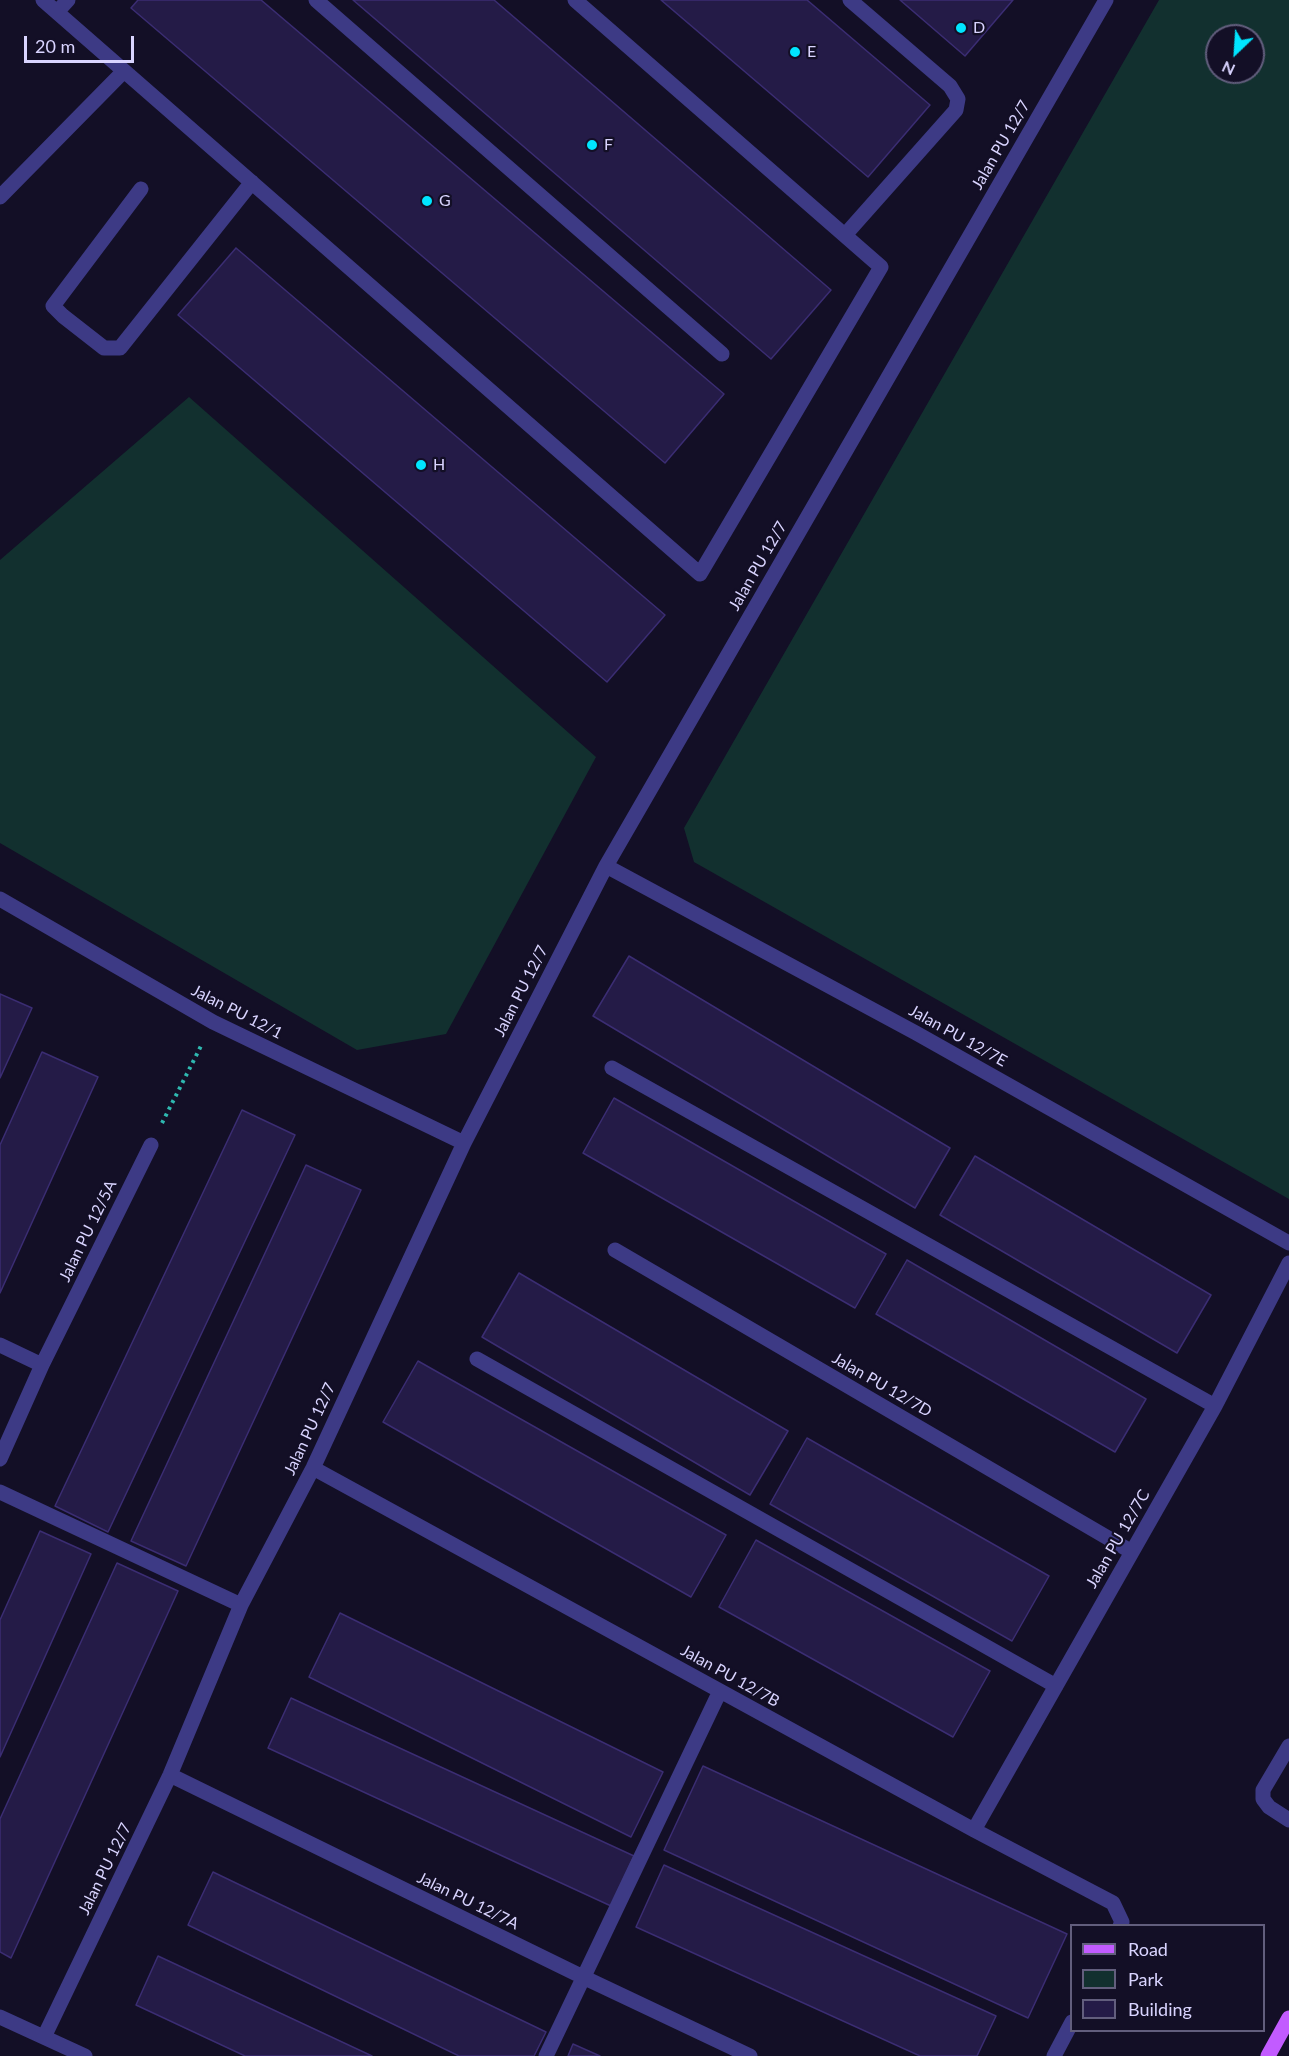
<!DOCTYPE html>
<style>
body{margin:0}
#map{position:relative;width:1289px;height:2056px;overflow:hidden;background:#130f26;font-family:Lato,sans-serif}
canvas{display:block}
.legend{position:absolute;left:1070px;top:1924px;width:195px;height:108px;box-sizing:border-box;background:#130f26;border:2px solid #625e7d;margin:0;padding:8px 10px;list-style:none;font-size:18px;color:#d9d4ff}
.legend li{display:flex;align-items:center;gap:12px;height:30px}
.legend b{width:30px;border:2px solid #625e7d}
.north{position:absolute;left:1205px;top:24px;width:60px;height:60px;box-sizing:border-box;background:#130f26;border:2px solid #625e7d;border-radius:50%;rotate:205deg;font-size:16px;font-weight:700;line-height:24px;text-align:center;color:#d9d4ff}
.north::after{content:'';display:block;margin:auto;width:21px;height:27px;background:#00e5ff;clip-path:polygon(50% 0,100% 100%,50% 72%,0 100%)}
.scale{position:absolute;left:24px;top:36px;width:110px;height:27px;box-sizing:border-box;border:3px solid #d9d4ff;border-top:0;padding-left:8px;font-size:18px;line-height:21px;white-space:nowrap;color:#d9d4ff;-webkit-text-stroke:4px #130f26;paint-order:stroke}
</style>
<div id="map">
<canvas width="1289" height="2056"></canvas>
<ul class="legend">
<li><b style="height:8px;background:#c25bff"></b>Road</li>
<li><b style="height:16px;background:#12302f"></b>Park</li>
<li><b style="height:16px;background:#241b47"></b>Building</li>
</ul>
<div class="north">N</div>
<div class="scale">20 m</div>
</div>
<script>
const ctx = document.querySelector('canvas').getContext('2d');
ctx.lineJoin = 'round';
function paint(path, color) { ctx.fillStyle = color; ctx.fill(path, 'evenodd'); }
const toPath = rows => new Path2D(rows.map(r => 'M' + r).join(''));
function stroke(path, color, width, dash) { ctx.strokeStyle = color; ctx.lineWidth = width; ctx.lineCap = dash ? 'butt' : 'round'; ctx.setLineDash(dash || []); ctx.stroke(path); }
function write(font, color, halo, rows, align = 'center') {
  ctx.font = font + ' Lato,sans-serif'; ctx.lineWidth = 4.5; ctx.setLineDash([]); ctx.textBaseline = 'middle'; ctx.strokeStyle = halo; ctx.fillStyle = color; for (const [text, x, y, turn = 0] of rows) {
    ctx.save(); ctx.translate(x, y); ctx.rotate((+turn || 0) * Math.PI / 180); ctx.textAlign = isNaN(turn) ? turn : align; if (halo) ctx.strokeText(text, 0, 0); ctx.fillText(text, 0, 0); ctx.restore();
  }
}
const green = toPath([
 [1159,0,1289,0,1289,1199,694,862,684,828],
 [1217,36,1253,36,1253,72,1217,72],
 [189,397,596,757,446,1034,357,1050,0,843,0,560]
]);
const building = toPath([
 [138,0,261,0,724,394,665,463,131,8,138,0],
 [353,0,494,0,831,290,771,359,353,0],
 [661,0,807,0,930,105,868,177,661,0],
 [900,0,1013,0,965,56,900,0],
 [236,248,665,615,607,682,178,315,236,248],
 [629,956,950,1148,915,1208,593,1016,629,956],
 [0,994,32,1008,0,1078,0,994],
 [42,1052,98,1077,0,1293,0,1145,42,1052],
 [614,1098,886,1254,855,1308,583,1153,614,1098],
 [242,1110,295,1135,108,1532,55,1506,242,1110],
 [975,1156,1211,1295,1177,1353,940,1215,975,1156],
 [306,1165,361,1190,186,1566,131,1541,306,1165],
 [907,1260,1146,1399,1115,1452,876,1314,907,1260],
 [519,1273,788,1431,750,1495,482,1337,519,1273],
 [418,1361,726,1535,691,1597,383,1422,418,1361],
 [807,1438,1049,1576,1012,1641,770,1504,807,1438],
 [40,1531,91,1554,0,1757,0,1620,40,1531],
 [756,1540,990,1671,953,1737,719,1607,756,1540],
 [117,1563,178,1591,11,1958,0,1952,0,1819,117,1563],
 [340,1613,663,1772,631,1837,309,1677,340,1613],
 [291,1698,634,1856,611,1906,268,1748,291,1698],
 [703,1766,1067,1934,1028,2018,664,1850,703,1766],
 [664,1865,996,2016,977,2056,920,2056,636,1927,664,1865],
 [213,1872,546,2032,534,2056,459,2056,188,1925,213,1872],
 [158,1956,372,2056,245,2056,136,2005,158,1956],
 [573,2044,600,2056,568,2056,573,2044]
]);
const path = toPath([
 [162,1123,202,1044]
]);
const minor = toPath([
 [43,0,700,574,881,267,575,0],
 [316,0,722,354],
 [57,12,68,0],
 [141,189,53,306,63,316,104,348,120,348,252,182],
 [0,197,124,71],
 [845,235,956,110,958,99,950,86,850,0],
 [606,866,916,1033,1289,1243],
 [0,899,213,1022,464,1143],
 [612,1068,1215,1406],
 [615,1250,1132,1552],
 [0,1345,42,1365],
 [477,1359,1056,1686],
 [0,1459,42,1365,151,1145],
 [313,1468,974,1830,1113,1903,1122,1922,1120,1926],
 [0,1492,241,1605],
 [1289,1746,1263,1790,1263,1799,1269,1807,1289,1820],
 [170,1775,585,1978,750,2056],
 [974,1830,1215,1406,1289,1263],
 [0,2017,85,2056],
 [44,2037,170,1775,241,1605,313,1468,464,1143,606,866,1106,0],
 [546,2056,720,1691],
 [1054,2056,1072,2022]
]);
const major = toPath([
 [1268,2056,1289,2018]
]);
const markers = [
 [961,28,6,"#00e5ff"],
 [795,52,6,"#00e5ff"],
 [592,145,6,"#00e5ff"],
 [427,201,6,"#00e5ff"],
 [421,465,6,"#00e5ff"]
];
const poiNames = [
 ["D",973,28],
 ["E",807,52],
 ["F",604,145],
 ["G",439,201],
 ["H",433,465]
];
const streetNames = [
 ["Jalan PU 12/7",1001,145,-60],
 ["Jalan PU 12/7",758,566,-60],
 ["Jalan PU 12/7",521,991,-63],
 ["Jalan PU 12/1",237,1012,27],
 ["Jalan PU 12/7E",958,1036,29],
 ["Jalan PU 12/5A",88,1231,-64],
 ["Jalan PU 12/7D",882,1385,30],
 ["Jalan PU 12/7",310,1429,-65],
 ["Jalan PU 12/7C",1118,1539,-60],
 ["Jalan PU 12/7B",730,1676,29],
 ["Jalan PU 12/7",105,1869,-64],
 ["Jalan PU 12/7A",468,1901,26]
];
paint(green, '#12302f');
paint(building, '#241b47');
stroke(building, '#3b2d73', 1.5);
stroke(path, '#2fb8b0', 4, [3, 4.5]);
stroke(minor, '#3d3a85', 15);
stroke(major, '#c25bff', 15);
for (const [x, y, r, color] of markers) { const dot = new Path2D(); dot.arc(x, y, r, 0, 2 * Math.PI); ctx.fillStyle = color; ctx.fill(dot); stroke(dot, '#130f26', 2); }
write('16px', '#d9d4ff', '#130f26', poiNames, 'left');
write('16px', '#d9d4ff', '#130f26', streetNames);
</script>
